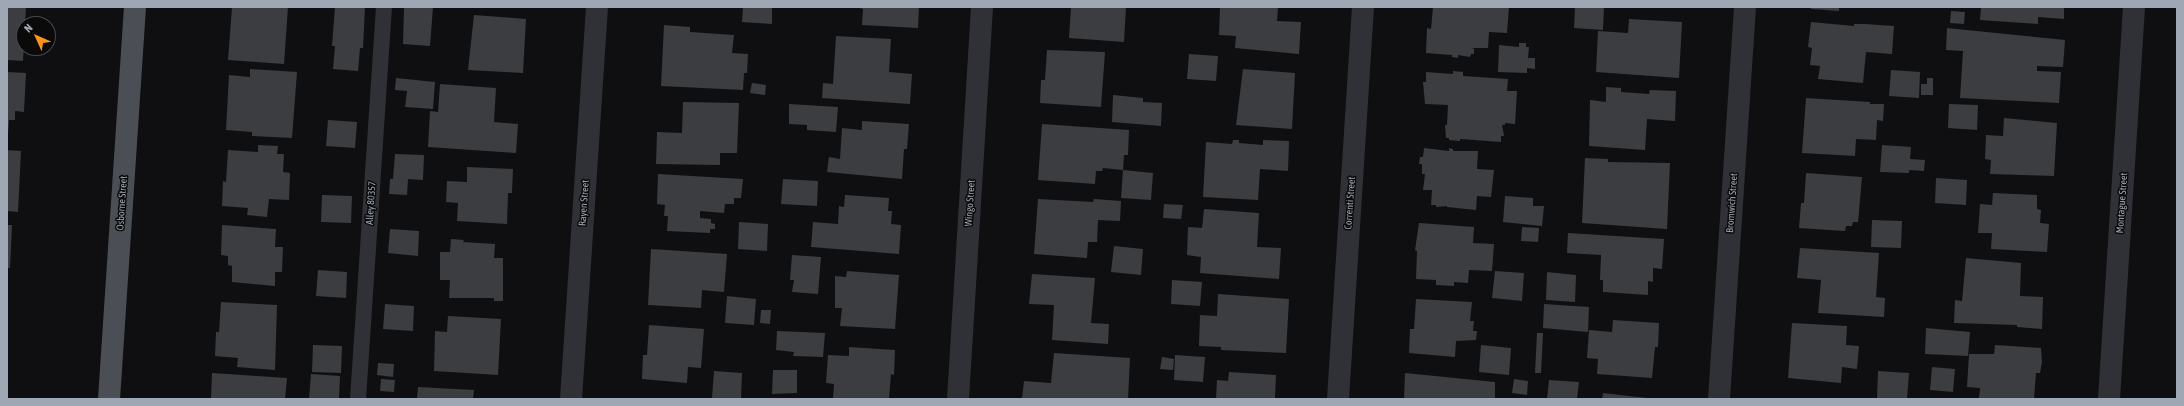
<!DOCTYPE html>
<style>
body{margin:0}
#map{position:relative;width:2184px;height:406px;overflow:hidden;background:#0f0f11;font-family:"Asap Condensed",sans-serif}
canvas{display:block}
.frame{position:absolute;inset:0;border:8px solid #9ea7b3;pointer-events:none}
.north{position:absolute;left:16px;top:16px;width:40px;height:40px;box-sizing:border-box;background:#0a0a0b;border:1px solid #45494e;border-radius:50%;rotate:315deg;font-size:11px;font-weight:700;line-height:16px;text-align:center;color:#9ea7b3}
.north::after{content:'';display:block;margin:auto;width:14px;height:18px;background:#ff9318;clip-path:polygon(50% 0,100% 100%,50% 72%,0 100%)}
</style>
<div id="map">
<canvas width="2184" height="406"></canvas>
<div class="frame"></div>
<div class="north">N</div>
</div>
<script>
const ctx = document.querySelector('canvas').getContext('2d');
ctx.lineJoin = 'round';
function paint(path, color) { ctx.fillStyle = color; ctx.fill(path, 'evenodd'); }
const toPath = rows => new Path2D(rows.map(r => 'M' + r).join(''));
function stroke(path, color, width, dash) { ctx.strokeStyle = color; ctx.lineWidth = width; ctx.lineCap = dash ? 'butt' : 'round'; ctx.setLineDash(dash || []); ctx.stroke(path); }
function write(font, color, halo, rows, align = 'center') {
  ctx.font = font + ' "Asap Condensed",sans-serif'; ctx.lineWidth = 3; ctx.setLineDash([]); ctx.textBaseline = 'middle'; ctx.strokeStyle = halo; ctx.fillStyle = color; for (const [text, x, y, turn = 0] of rows) {
    ctx.save(); ctx.translate(x, y); ctx.rotate((+turn || 0) * Math.PI / 180); ctx.textAlign = isNaN(turn) ? turn : align; if (halo) ctx.strokeText(text, 0, 0); ctx.fillText(text, 0, 0); ctx.restore();
  }
}
const building = toPath([
 [7,7,26,7,23,61,7,60],
 [232,7,288,7,284,64,228,60],
 [335,7,365,7,363,48,360,48,358,71,333,69,335,46,332,46],
 [404,7,433,7,430,46,403,44],
 [743,7,772,7,772,24,742,22],
 [856,7,919,7,918,28,862,25,863,9],
 [1071,7,1126,7,1124,42,1069,38],
 [1220,7,1278,7,1277,21,1301,22,1299,54,1235,48,1236,36,1219,35],
 [1433,7,1509,7,1507,33,1489,32,1488,48,1472,48,1474,49,1474,54,1471,54,1470,57,1458,55,1458,58,1452,57,1452,55,1426,53,1427,28,1431,29],
 [1575,7,1604,7,1603,30,1574,28],
 [1811,7,1839,7,1839,11,1811,9],
 [1981,7,2064,7,2064,19,2038,17,2038,24,1980,20],
 [1951,11,1965,12,1964,24,1950,23],
 [474,15,526,19,523,73,468,70],
 [1629,19,1682,22,1679,78,1596,72,1598,31,1628,33],
 [1811,22,1854,26,1854,24,1865,24,1894,26,1892,54,1866,52,1863,83,1818,79,1820,66,1810,65,1812,48,1808,47],
 [664,25,690,27,690,32,734,35,732,53,748,54,747,73,744,73,743,90,661,86],
 [1947,28,2065,40,2063,67,2037,66,2037,71,2061,72,2059,103,1960,98,1963,51,1946,50],
 [836,36,891,39,889,72,912,74,910,104,822,98,823,83,833,84],
 [1519,43,1526,43,1526,47,1529,47,1528,58,1535,58,1535,69,1527,68,1527,73,1498,72,1499,45,1519,47],
 [1047,50,1105,52,1101,107,1040,103,1041,80,1045,80],
 [1189,54,1218,56,1216,81,1187,79],
 [250,69,297,72,292,138,252,136,252,132,226,130,229,75,250,77],
 [1243,69,1295,73,1292,129,1236,125],
 [1891,70,1920,72,1919,98,1889,96],
 [1453,71,1463,72,1463,76,1508,79,1507,91,1517,91,1515,124,1505,123,1505,125,1502,125,1504,136,1501,136,1501,142,1460,139,1460,141,1449,140,1449,138,1446,138,1445,125,1447,125,1448,105,1425,104,1423,82,1426,82,1426,72,1453,74],
 [7,72,26,73,24,112,15,111,15,120,9,120,8,135],
 [396,78,435,82,433,109,405,107,407,91,395,90],
 [1927,78,1933,78,1933,95,1921,95,1921,84,1927,84],
 [752,83,766,85,765,95,750,93],
 [440,84,496,88,494,122,518,124,516,153,428,147,430,111,438,112],
 [1606,87,1621,88,1621,92,1649,94,1650,90,1676,91,1675,121,1647,119,1645,150,1589,146,1590,100,1606,102],
 [1113,95,1143,98,1143,102,1162,103,1161,126,1112,122],
 [1806,98,1870,102,1870,104,1884,104,1883,121,1877,120,1876,140,1856,139,1855,156,1802,153],
 [683,102,739,103,737,153,720,153,720,165,656,164,657,132,682,133],
 [789,104,838,107,836,132,807,130,807,125,789,124],
 [1949,104,1978,105,1977,130,1948,128],
 [2004,118,2057,123,2054,176,1990,174,1991,160,1985,159,1986,135,2003,136],
 [328,120,357,122,355,148,326,146],
 [862,121,909,124,907,149,904,149,902,179,827,172,829,157,840,159,842,128,862,130],
 [1042,124,1129,130,1128,155,1124,155,1123,170,1103,168,1102,171,1096,171,1095,184,1038,180],
 [1233,140,1239,140,1239,143,1263,145,1263,140,1289,141,1288,171,1260,169,1258,200,1203,197,1206,142,1232,144],
 [258,145,278,146,277,154,284,154,283,172,290,173,289,200,269,199,267,217,247,215,248,208,222,206,223,181,226,182,228,150,258,152],
 [1882,145,1911,147,1910,159,1925,160,1924,171,1909,170,1909,173,1880,172],
 [1424,148,1449,151,1449,148,1453,149,1453,151,1478,151,1477,169,1494,170,1491,197,1477,196,1476,210,1447,207,1447,206,1436,207,1436,205,1431,205,1432,190,1423,190,1425,174,1422,174,1422,164,1419,164,1420,157,1423,157],
 [7,150,21,151,18,212,7,211],
 [395,154,424,155,423,180,408,179,407,195,389,194,390,179,393,179],
 [1585,158,1608,159,1608,162,1670,163,1667,229,1582,223],
 [467,167,513,169,512,193,508,193,507,224,457,221,458,203,446,202,447,181,467,182],
 [1123,170,1153,173,1151,200,1121,198],
 [1806,173,1862,177,1858,222,1853,222,1852,226,1846,226,1845,231,1799,228,1801,203,1804,203],
 [658,174,743,179,741,198,734,198,734,204,725,204,724,213,700,211,700,218,711,219,711,223,715,224,715,229,710,229,710,233,667,231,668,216,664,216,665,205,657,204],
 [1936,178,1967,180,1966,205,1935,203],
 [783,179,818,181,817,206,781,204],
 [1993,193,2037,195,2037,209,2041,210,2040,223,2049,224,2047,252,1991,249,1992,233,1978,233,1980,204,1992,205],
 [322,195,352,196,351,223,321,222],
 [845,195,889,198,888,211,892,211,891,224,901,225,899,254,811,247,813,222,838,224,839,206,844,207],
 [1505,196,1533,198,1533,206,1544,206,1542,226,1503,222],
 [1038,199,1093,202,1094,199,1121,201,1120,221,1098,220,1097,242,1088,242,1087,258,1034,254],
 [1164,204,1183,205,1181,219,1163,218],
 [1204,209,1259,213,1257,247,1281,248,1279,279,1200,273,1201,257,1187,255,1188,227,1202,228],
 [1872,220,1902,221,1901,248,1871,247],
 [739,222,768,224,767,251,738,249],
 [1419,223,1474,227,1473,243,1494,244,1492,271,1469,270,1468,283,1454,282,1454,286,1436,285,1436,280,1416,279,1417,251,1415,250],
 [7,225,12,225,10,268,7,268],
 [222,225,276,229,275,247,283,247,282,272,275,272,275,286,232,282,232,266,228,265,228,256,221,255],
 [1522,227,1539,228,1538,242,1521,241],
 [390,229,419,231,418,256,388,253],
 [1568,233,1664,239,1662,269,1653,268,1653,282,1648,281,1648,295,1603,292,1603,280,1600,280,1601,255,1567,253],
 [451,239,464,240,463,242,495,244,494,258,503,258,503,301,494,301,494,298,449,298,450,280,440,280,440,252,450,252],
 [1114,246,1143,249,1141,275,1111,272],
 [1800,248,1879,253,1876,297,1885,298,1884,317,1818,313,1821,280,1797,278],
 [651,249,727,254,724,292,702,290,701,308,648,305],
 [792,255,821,257,818,294,792,292,794,280,790,280],
 [1966,258,2021,263,2020,296,2043,297,2042,329,2017,327,2017,325,1954,323,1955,300,1962,301],
 [318,270,347,272,346,298,316,296],
 [847,271,899,275,895,329,840,326,842,308,835,308,835,276,846,277],
 [1495,271,1524,273,1522,301,1492,298],
 [1547,272,1576,275,1575,302,1546,300],
 [1032,274,1095,278,1091,323,1109,324,1108,344,1052,340,1054,305,1029,304],
 [1172,280,1202,282,1200,306,1171,304],
 [1218,294,1289,299,1286,353,1221,350,1221,347,1199,346,1200,315,1217,316],
 [727,296,756,299,754,325,725,323],
 [1416,299,1472,302,1470,321,1474,321,1473,331,1477,331,1476,340,1456,341,1455,357,1409,353,1410,329,1414,329],
 [221,302,277,305,275,370,237,367,238,358,215,356,216,332,219,332],
 [385,304,414,306,413,331,383,329],
 [1544,304,1589,307,1588,332,1543,328],
 [761,310,771,310,770,324,760,323],
 [448,316,501,319,498,375,434,371,435,331,447,332],
 [1613,320,1659,323,1658,347,1655,347,1652,378,1597,374,1598,359,1587,358,1589,330,1612,332],
 [1792,323,1847,326,1846,345,1859,346,1857,369,1842,367,1841,383,1788,378],
 [649,325,704,329,701,368,688,367,687,383,642,379,643,355,647,355],
 [1926,328,1970,332,1968,356,1925,354],
 [777,331,825,333,823,357,793,356,794,352,776,350],
 [1537,333,1543,333,1541,373,1535,373],
 [313,345,342,346,341,373,312,372],
 [1481,345,1511,348,1509,375,1479,372],
 [1995,345,2041,348,2042,362,2040,373,2036,373,2034,399,1979,399,1980,388,1967,387,1969,354,1994,354],
 [849,347,895,350,894,375,891,374,889,399,833,399,834,384,826,383,828,355,849,356],
 [1054,353,1130,358,1128,399,1022,399,1024,381,1051,383],
 [1175,355,1205,357,1203,382,1174,380],
 [1162,357,1174,359,1173,370,1160,369],
 [378,363,394,364,393,377,377,375],
 [1932,367,1955,369,1953,392,1930,390],
 [773,370,797,370,797,393,772,394],
 [714,371,742,373,741,399,712,398],
 [1878,371,1909,373,1907,399,1877,398],
 [1229,372,1276,375,1275,398,1216,399,1217,380,1228,381],
 [212,373,287,378,285,399,211,399],
 [1405,373,1495,382,1495,399,1404,399],
 [311,374,340,376,339,399,309,399],
 [381,379,395,380,394,392,380,391],
 [1514,379,1528,381,1527,395,1512,393],
 [1549,380,1579,382,1577,399,1547,399],
 [418,387,474,390,473,399,417,399],
 [1603,393,1647,398,1647,399,1602,399]
]);
const service = toPath([
 [358,399,384,7]
]);
const minor = toPath([
 [571,399,597,7],
 [958,399,982,7],
 [1338,399,1363,7],
 [1719,399,1745,7]
]);
const tertiary = toPath([
 [2109,399,2134,7]
]);
const primary = toPath([
 [109,399,135,7]
]);
const streetNames = [
 ["Osborne Street",122,203,-86],
 ["Alley 80357",371,203,-86],
 ["Rayen Street",584,203,-86],
 ["Wingo Street",970,203,-86],
 ["Correnti Street",1350,203,-86],
 ["Bromwich Street",1732,203,-86],
 ["Montague Street",2122,203,-86]
];
paint(building, '#3b3d41');
stroke(service, '#303136', 16);
stroke(minor, '#303136', 22);
stroke(tertiary, '#303136', 22);
stroke(primary, '#4b4f55', 22);
write('10px', '#9ea7b3', '#0a0a0b', streetNames);
</script>
